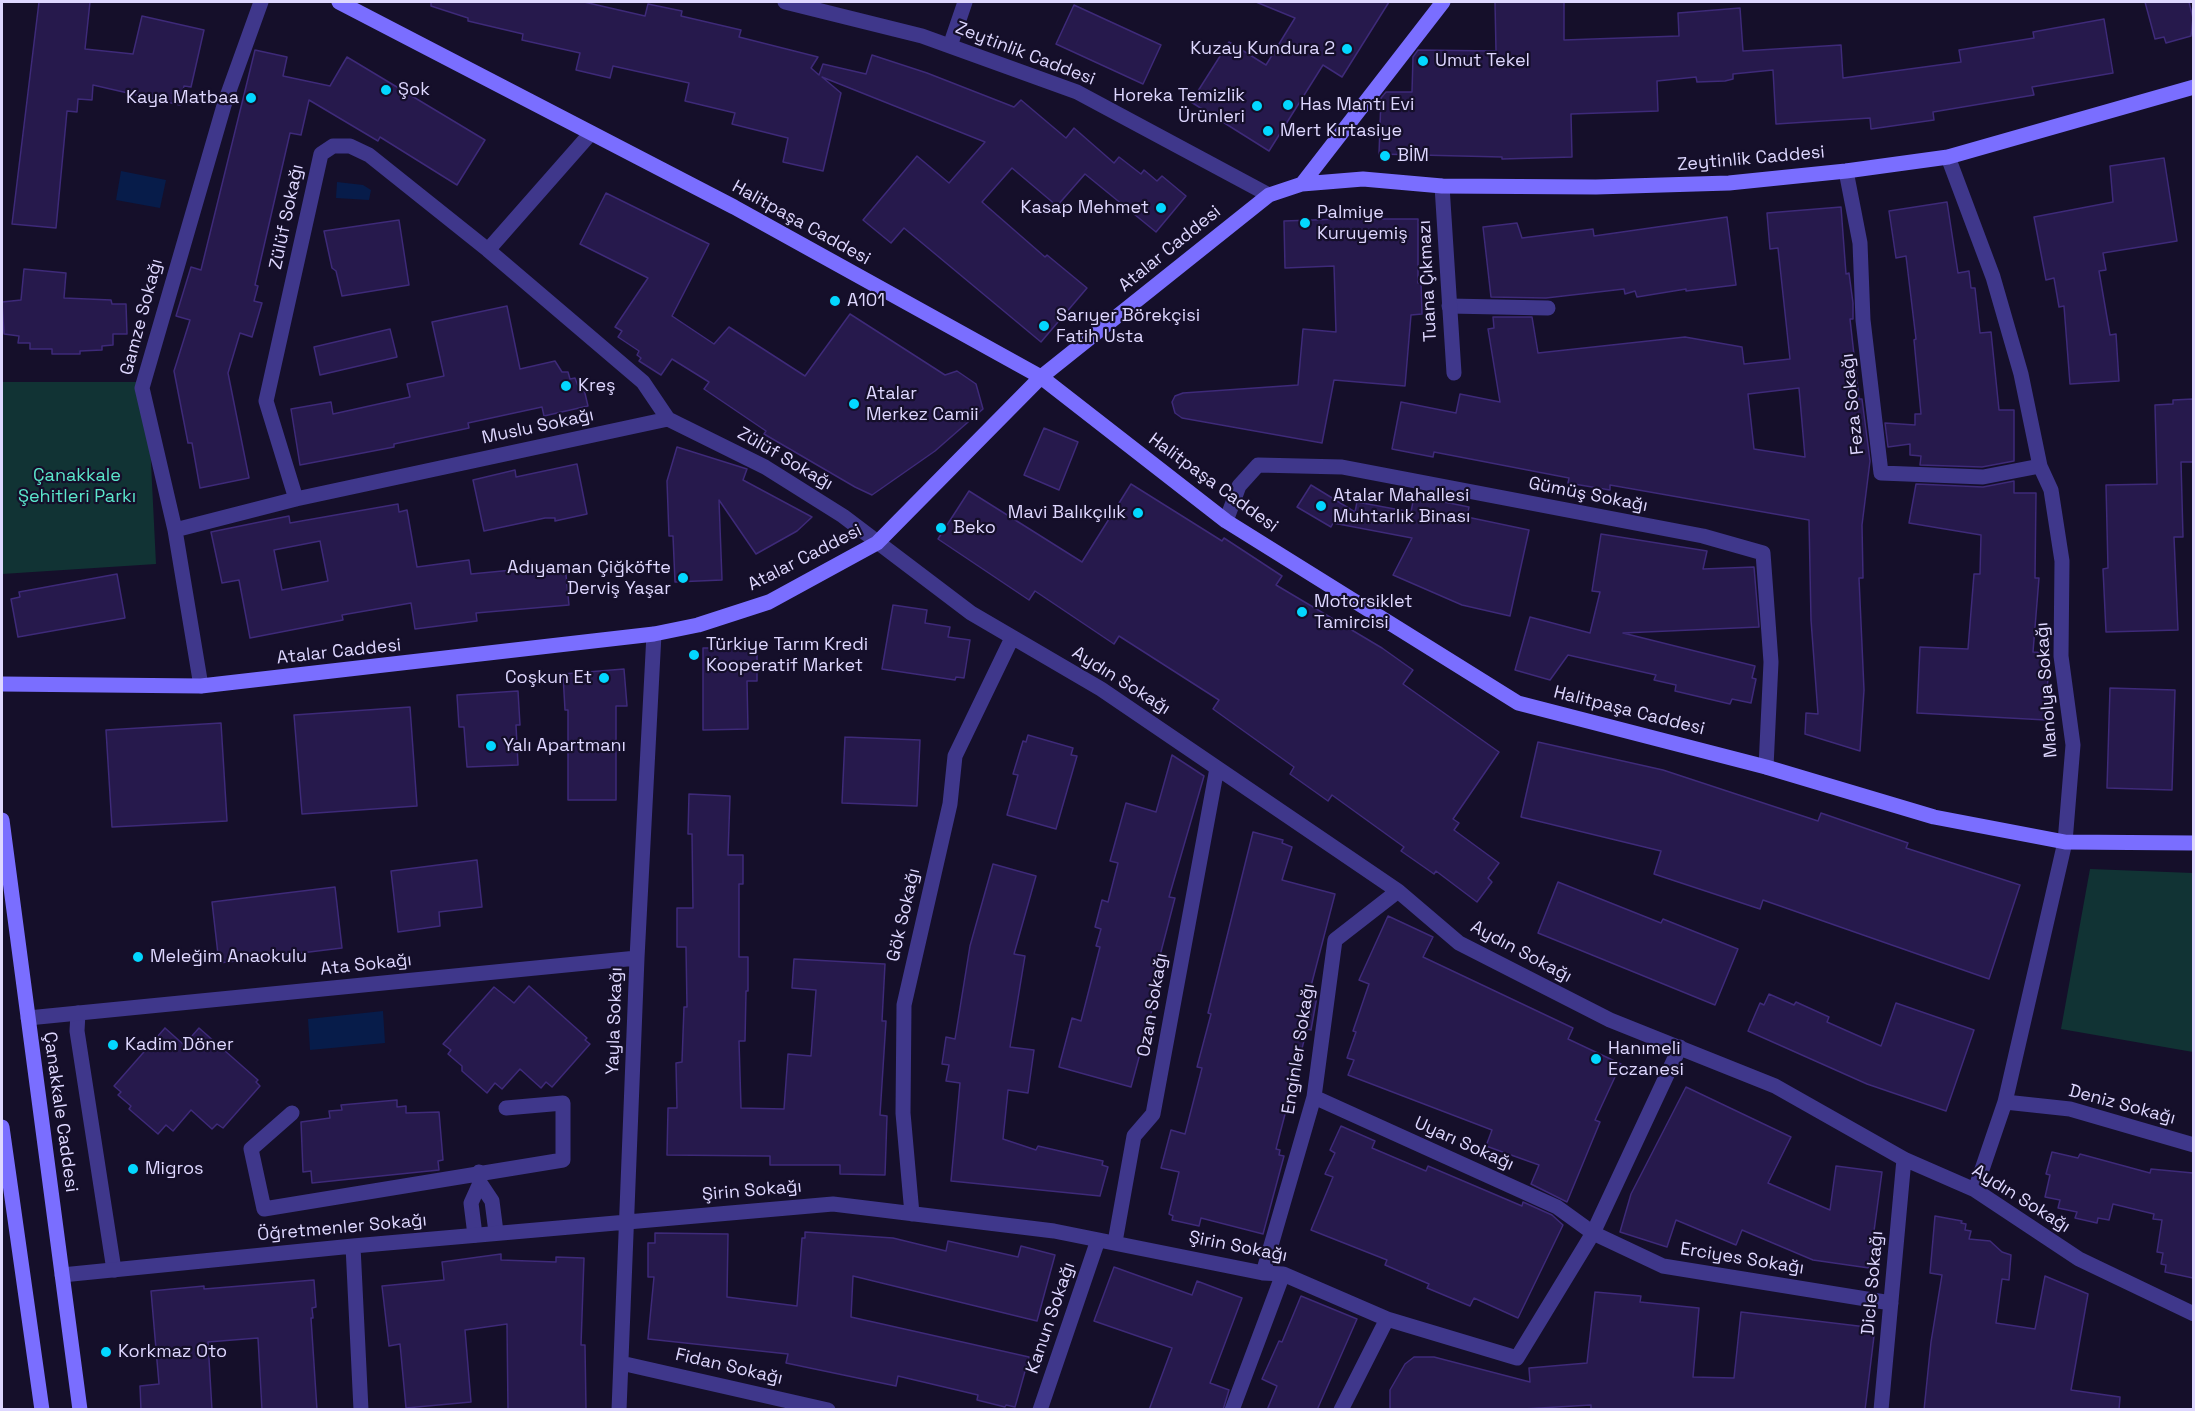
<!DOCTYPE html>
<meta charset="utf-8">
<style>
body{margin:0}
#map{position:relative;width:2195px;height:1411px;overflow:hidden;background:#150f2a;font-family:"Space Grotesk",sans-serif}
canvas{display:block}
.frame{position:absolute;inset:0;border:3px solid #ded7ff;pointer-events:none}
</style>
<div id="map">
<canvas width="2195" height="1411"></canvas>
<div class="frame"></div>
</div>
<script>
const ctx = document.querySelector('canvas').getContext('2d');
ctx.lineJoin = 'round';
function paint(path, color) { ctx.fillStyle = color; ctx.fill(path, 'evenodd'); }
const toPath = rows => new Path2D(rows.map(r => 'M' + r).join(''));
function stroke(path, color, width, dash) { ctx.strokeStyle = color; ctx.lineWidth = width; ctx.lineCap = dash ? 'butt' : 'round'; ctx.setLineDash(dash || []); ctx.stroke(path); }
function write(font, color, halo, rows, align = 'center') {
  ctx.font = font + ' "Space Grotesk",sans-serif'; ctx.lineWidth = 4.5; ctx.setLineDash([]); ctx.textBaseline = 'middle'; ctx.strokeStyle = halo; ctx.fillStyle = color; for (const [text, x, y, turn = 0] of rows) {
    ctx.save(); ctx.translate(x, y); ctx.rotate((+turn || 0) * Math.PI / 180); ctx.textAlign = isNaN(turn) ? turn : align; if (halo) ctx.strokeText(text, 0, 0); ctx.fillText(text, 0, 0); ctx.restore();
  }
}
const green = toPath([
 [2,382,147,382,156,564,2,574],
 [2090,869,2193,873,2193,1052,2061,1029]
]);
const water = toPath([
 [121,171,166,180,160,208,116,200],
 [337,182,363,185,371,190,369,200,336,198],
 [383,1011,385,1043,310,1050,308,1019]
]);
const building = toPath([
 [39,2,90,2,85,49,133,54,142,16,204,30,191,87,184,86,180,105,93,85,92,100,78,99,77,112,67,111,56,228,12,224,39,2],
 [431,2,584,2,645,16,648,4,682,11,681,16,741,30,739,37,818,57,811,68,819,75,823,64,866,74,872,55,927,73,1014,107,1021,100,1066,138,1074,128,1114,163,1119,157,1141,174,1144,170,1157,181,1162,176,1186,196,1156,232,1085,174,1057,206,1012,168,982,202,1045,257,1047,255,1087,288,1041,342,904,228,891,243,863,220,917,156,949,183,985,142,822,77,841,93,823,171,783,162,788,138,732,124,735,113,685,101,689,83,613,66,610,78,576,70,580,53,522,40,523,34,468,21,468,18,431,6,431,2],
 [1256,2,1389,2,1342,77,1323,65,1269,151,1191,102,1229,42,1266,65,1295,18,1256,2],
 [1495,2,1564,2,1564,40,1679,36,1678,13,1740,8,1743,51,1841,45,1843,78,1961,62,1959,50,2034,38,2033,32,2104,19,2113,73,2032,87,2034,95,1933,112,1934,120,1871,129,1870,118,1776,124,1773,70,1733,74,1733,79,1725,81,1697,82,1696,77,1657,81,1658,111,1571,114,1572,157,1502,159,1502,157,1379,154,1381,98,1386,92,1412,92,1413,57,1418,50,1496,51,1495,2],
 [2145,2,2189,2,2193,18,2191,36,2166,43,2164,37,2155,39,2145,2],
 [1074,5,1161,45,1143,84,1056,44,1074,5],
 [255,50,287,57,283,76,330,86,347,57,485,140,457,185,380,137,378,141,309,100,301,135,290,133,255,285,258,286,254,301,262,303,252,337,240,333,228,373,249,478,200,488,192,443,188,443,174,371,190,320,176,316,191,267,201,270,255,50],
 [2164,158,2177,241,2103,253,2106,270,2099,271,2110,335,2116,334,2119,381,2070,384,2064,306,2059,307,2054,278,2046,280,2034,217,2113,202,2110,166,2164,158],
 [606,193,709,244,672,316,714,344,729,327,805,376,850,314,945,375,957,371,976,384,983,409,935,451,872,495,855,487,764,434,766,431,704,389,709,382,672,359,661,375,639,361,641,358,637,355,639,351,618,337,622,331,615,327,648,278,580,244,606,193],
 [1947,202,1958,273,1969,271,1971,288,1975,288,1980,333,1991,332,1999,410,2014,410,2014,461,1982,467,1920,465,1921,456,1910,455,1910,444,1888,447,1885,423,1915,425,1915,414,1921,414,1914,340,1916,339,1906,256,1896,258,1889,211,1947,202],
 [1841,207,1846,274,1849,273,1853,303,1853,319,1850,319,1859,399,1862,399,1870,461,1862,525,1863,578,1859,578,1864,690,1860,751,1805,734,1806,713,1818,714,1811,620,1809,520,1610,485,1610,490,1568,483,1569,478,1434,452,1433,457,1392,449,1401,402,1456,413,1460,394,1500,402,1488,329,1494,328,1493,317,1532,317,1538,353,1685,337,1742,347,1744,364,1790,359,1778,248,1770,249,1767,213,1841,207],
 [1799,388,1805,457,1754,449,1748,394,1799,388],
 [1727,217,1736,285,1686,291,1686,289,1637,297,1635,291,1625,294,1624,289,1546,298,1491,297,1483,227,1517,223,1522,238,1593,229,1594,236,1727,217],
 [1341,219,1418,219,1418,283,1421,283,1422,314,1411,315,1405,386,1334,380,1322,443,1182,418,1175,413,1172,402,1175,396,1183,393,1298,385,1303,329,1336,332,1334,266,1285,268,1284,221,1341,219],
 [399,220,409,285,342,296,336,271,332,268,324,231,399,220],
 [24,269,66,273,64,298,111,300,112,304,126,304,127,334,113,334,113,345,102,346,102,350,80,351,80,354,52,354,52,349,30,349,30,343,18,343,19,336,4,334,2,302,21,300,24,269],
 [507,306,520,369,555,361,562,372,568,372,570,379,575,378,578,386,583,385,588,406,544,416,542,407,468,423,469,428,394,444,394,447,300,465,291,409,331,402,333,414,410,397,407,384,444,376,432,322,507,306],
 [390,329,397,357,320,375,314,347,390,329],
 [2193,399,2193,462,2181,462,2183,537,2174,537,2178,630,2106,632,2103,569,2108,568,2106,485,2157,484,2155,405,2173,404,2173,400,2193,399],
 [1044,428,1078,442,1059,490,1024,475,1044,428],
 [677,447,747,469,743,480,812,517,797,531,756,554,719,500,722,580,675,582,673,536,669,536,667,481,677,447],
 [577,464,587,514,555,521,555,518,545,518,484,531,473,480,515,470,516,477,577,464],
 [2014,481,2014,493,2036,493,2035,578,2039,578,2033,652,2049,653,2046,720,1917,713,1920,647,1968,649,1974,574,1980,574,1981,535,1909,523,1916,484,1983,487,2014,481],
 [1131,484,1222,541,1224,538,1282,576,1276,585,1382,648,1413,670,1403,684,1499,752,1453,819,1459,823,1454,830,1499,863,1488,878,1492,882,1477,902,1436,871,1434,874,1401,851,1404,847,1332,795,1328,801,1290,774,1294,767,1213,709,1219,700,1119,636,1114,644,1035,591,1029,600,938,539,969,491,1082,562,1131,484],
 [1311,485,1355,512,1357,502,1411,512,1414,496,1469,507,1467,517,1529,530,1510,616,1462,605,1393,575,1412,538,1333,523,1331,527,1297,507,1311,485],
 [398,504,399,512,407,510,417,567,469,560,471,574,565,565,569,605,476,613,477,621,415,629,411,603,342,615,343,620,250,638,239,580,222,583,211,532,289,516,290,523,398,504],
 [320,541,328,581,282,590,274,550,320,541],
 [1601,534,1707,551,1703,569,1754,567,1759,627,1623,633,1755,666,1752,678,1756,679,1751,703,1732,699,1730,704,1675,691,1676,685,1654,680,1656,675,1568,655,1550,680,1515,670,1530,617,1590,633,1600,592,1592,591,1601,534],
 [117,574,125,618,18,637,11,599,20,597,19,592,117,574],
 [893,605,927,610,925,623,950,627,948,637,970,640,964,678,956,677,955,680,882,669,893,605],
 [703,648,757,648,757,681,747,681,748,729,703,730,703,648],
 [624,669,627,706,616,706,616,800,568,800,568,710,565,710,563,674,624,669],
 [2110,688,2175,690,2172,790,2107,788,2110,688],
 [518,691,520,725,516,725,518,765,467,767,464,727,459,727,457,695,518,691],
 [410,707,417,806,302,814,294,715,410,707],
 [221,723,227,821,112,827,106,730,221,723],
 [1028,735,1073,748,1071,755,1077,756,1056,829,1007,815,1018,775,1013,774,1023,741,1026,742,1028,735],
 [845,737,920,740,917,806,842,803,845,737],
 [1538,742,1663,770,1818,821,1821,813,1908,843,1906,848,2020,885,1989,979,1763,900,1760,909,1654,874,1661,851,1521,817,1538,742],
 [1172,755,1204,776,1169,897,1175,898,1157,967,1163,969,1131,1087,1059,1067,1072,1018,1081,1021,1100,947,1096,946,1101,929,1095,927,1102,900,1108,902,1118,863,1110,861,1126,803,1156,812,1172,755],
 [689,794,730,796,728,855,743,855,743,884,739,884,739,957,748,957,748,991,746,991,745,1041,739,1041,741,1108,784,1109,788,1054,811,1056,816,990,792,988,794,959,885,964,882,1021,886,1021,880,1115,887,1116,885,1175,840,1174,840,1165,770,1165,770,1156,767,1156,667,1155,668,1108,677,1108,676,1063,682,1062,684,1007,687,1007,686,947,677,947,677,908,693,908,692,834,688,834,689,794],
 [1253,832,1283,840,1282,843,1292,847,1282,880,1335,894,1310,990,1318,991,1311,1030,1307,1029,1276,1149,1280,1150,1279,1155,1284,1156,1263,1234,1201,1218,1199,1226,1172,1220,1173,1216,1169,1214,1179,1172,1161,1168,1171,1130,1185,1134,1202,1068,1197,1067,1211,1014,1208,1013,1253,832],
 [477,860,482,907,439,912,440,926,398,932,391,871,477,860],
 [993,864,1036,876,1014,954,1025,956,1010,1047,1034,1050,1028,1093,1008,1090,1003,1139,1036,1150,1038,1146,1103,1161,1102,1165,1108,1167,1100,1196,951,1181,960,1083,946,1081,949,1065,942,1064,946,1037,955,1039,970,946,993,864],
 [1558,882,1661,923,1663,919,1738,949,1715,1005,1538,933,1558,882],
 [335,887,342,948,219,963,212,902,335,887],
 [1388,916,1433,937,1423,957,1573,1028,1568,1039,1621,1064,1595,1120,1600,1122,1567,1202,1531,1184,1539,1165,1486,1146,1492,1130,1348,1075,1354,1060,1347,1058,1356,1032,1353,1031,1369,984,1359,980,1388,916],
 [529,986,587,1038,585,1040,590,1044,552,1087,546,1082,541,1088,520,1069,502,1089,495,1083,487,1093,462,1071,462,1066,448,1054,451,1050,443,1044,494,987,514,1003,529,986],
 [1769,994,1794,1005,1796,1002,1829,1017,1827,1022,1881,1046,1896,1003,1974,1030,1946,1111,1867,1084,1748,1031,1760,1003,1764,1005,1769,994],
 [165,1028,184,1045,199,1028,258,1080,256,1082,260,1086,223,1128,217,1124,212,1129,191,1110,173,1131,166,1125,158,1134,129,1109,131,1106,118,1095,121,1092,114,1086,165,1028],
 [1686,1087,1791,1137,1768,1183,1830,1210,1836,1166,1882,1172,1869,1268,1813,1260,1742,1230,1736,1245,1676,1220,1667,1247,1620,1232,1631,1194,1686,1087],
 [397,1100,397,1107,406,1106,406,1113,439,1112,443,1160,438,1161,439,1170,312,1183,311,1171,303,1172,301,1122,330,1118,329,1111,342,1110,341,1105,397,1100],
 [1341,1126,1375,1141,1372,1148,1426,1171,1428,1166,1522,1206,1523,1202,1552,1215,1563,1225,1518,1318,1474,1298,1470,1306,1427,1288,1429,1284,1385,1265,1387,1260,1311,1230,1333,1177,1325,1174,1335,1153,1330,1150,1341,1126],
 [2052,1152,2078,1158,2080,1154,2150,1173,2151,1169,2193,1173,2193,1278,2165,1272,2166,1265,2161,1264,2163,1253,2157,1252,2162,1220,2153,1219,2154,1214,2113,1204,2109,1220,2098,1218,2097,1223,2075,1218,2077,1212,2058,1208,2060,1200,2045,1197,2050,1175,2046,1174,2052,1152],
 [1935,1216,1962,1221,1961,1223,1966,1224,1965,1230,1971,1231,1969,1239,1990,1241,2002,1252,2011,1255,2009,1280,2002,1279,1996,1323,2035,1329,2045,1276,2088,1294,2071,1390,2120,1397,2119,1410,1924,1410,1931,1342,1942,1275,1930,1273,1935,1216],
 [805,1232,893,1238,946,1251,948,1241,1018,1257,1021,1246,1055,1255,1037,1321,853,1276,851,1317,1029,1357,1015,1407,1006,1405,1005,1407,977,1400,978,1395,898,1376,896,1386,786,1363,788,1354,648,1339,654,1277,648,1277,648,1243,655,1243,655,1233,728,1234,727,1297,797,1306,802,1238,805,1238,805,1232],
 [501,1254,501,1260,556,1262,556,1257,584,1258,581,1345,585,1345,586,1410,508,1410,507,1324,465,1330,471,1402,406,1408,400,1344,389,1346,382,1286,444,1280,442,1262,501,1254],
 [1114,1267,1192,1295,1197,1281,1242,1298,1210,1383,1229,1390,1223,1410,1149,1410,1172,1348,1094,1321,1114,1267],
 [314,1280,316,1307,312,1308,313,1318,311,1318,317,1410,262,1410,258,1338,208,1342,212,1410,141,1410,140,1386,159,1384,151,1291,204,1286,204,1289,314,1280],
 [1595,1292,1641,1296,1640,1302,1699,1308,1693,1377,1734,1378,1741,1312,1875,1328,1865,1410,1591,1410,1591,1405,1506,1410,1390,1410,1390,1390,1405,1364,1414,1357,1434,1357,1530,1382,1529,1368,1587,1363,1595,1292],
 [1301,1296,1357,1319,1317,1410,1267,1410,1277,1386,1262,1379,1279,1341,1282,1342,1301,1296]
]);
const lane = toPath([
 [1449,306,1548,308],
 [78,1013,77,1031,114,1270],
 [292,1113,251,1149,264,1209,563,1160,563,1103,506,1108],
 [479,1172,480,1183,492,1201,496,1232],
 [475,1235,471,1203,480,1183]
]);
const street = toPath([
 [785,2,922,36,1077,92,1269,195],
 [950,46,965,2],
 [1948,157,1993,277,2021,374,2040,466,2051,490,2062,561,2061,656,2073,745,2065,842,2005,1102,1975,1190],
 [1846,171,1860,243,1863,320,1881,473,1983,477,2040,466],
 [1442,186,1454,373],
 [668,419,765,467,843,516,971,613,1101,689,1398,891,1459,943,1610,1020,1775,1086,1904,1159,1975,1190,2079,1259,2194,1314],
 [296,499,266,401,321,154,333,146,350,146,369,155,488,250,591,133],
 [1226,521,1239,486,1258,465,1342,467,1703,536,1763,553,1771,662,1766,767],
 [175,530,296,499,668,419,643,382,488,250],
 [201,686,175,530,142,388,225,102,261,2],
 [28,1018,637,958],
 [1314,1097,1557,1207,1593,1233,1663,1266,1891,1303],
 [2005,1102,2070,1109,2194,1145],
 [912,1214,903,1113,904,1005,950,804,955,756,1012,638],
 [1115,1242,1134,1136,1153,1114,1217,768],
 [353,1246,361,1410],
 [1263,1273,1314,1097,1335,940,1398,891],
 [62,1275,353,1246,833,1204,1054,1231,1263,1273,1283,1274,1387,1319,1517,1358,1593,1233,1680,1047],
 [621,1363,828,1410],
 [619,1410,637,958,654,634],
 [1040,1410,1098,1240],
 [1232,1410,1283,1274],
 [1341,1410,1387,1319],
 [1881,1410,1904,1159]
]);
const secondary = toPath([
 [339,2,734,207,1041,377,1226,521,1518,703,1766,767,1934,817,2065,842,2194,843],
 [1302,184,1363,179,1442,186,1596,187,1729,183,1846,171,1948,157,2194,87],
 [2,684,201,686,654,634,698,625,769,602,877,543,1041,377,1269,195,1302,184,1443,2],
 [2,820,80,1410],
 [2,1127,42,1410]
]);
const markers = [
 [1347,49,6,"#03d7ff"],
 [1423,61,6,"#03d7ff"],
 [386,90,6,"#03d7ff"],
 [251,98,6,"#03d7ff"],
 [1288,105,6,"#03d7ff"],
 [1257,106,6,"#03d7ff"],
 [1268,131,6,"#03d7ff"],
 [1385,156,6,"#03d7ff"],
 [1161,208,6,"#03d7ff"],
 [1305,223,6,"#03d7ff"],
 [835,301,6,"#03d7ff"],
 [1044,326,6,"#03d7ff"],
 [566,386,6,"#03d7ff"],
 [854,404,6,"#03d7ff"],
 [1321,506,6,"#03d7ff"],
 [1138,513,6,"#03d7ff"],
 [941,528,6,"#03d7ff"],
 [683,578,6,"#03d7ff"],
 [1302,612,6,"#03d7ff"],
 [694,655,6,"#03d7ff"],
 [604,678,6,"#03d7ff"],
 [491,746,6,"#03d7ff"],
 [138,957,6,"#03d7ff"],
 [113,1045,6,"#03d7ff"],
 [1596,1059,6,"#03d7ff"],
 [133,1169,6,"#03d7ff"],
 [106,1352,6,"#03d7ff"]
];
const poiNames = [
 ["Kuzay Kundura 2",1335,49,"right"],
 ["Umut Tekel",1435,61],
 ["Şok",398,90],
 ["Horeka Temizlik",1245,96,"right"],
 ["Ürünleri",1245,117,"right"],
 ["Kaya Matbaa",239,98,"right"],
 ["Has Mantı Evi",1300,105],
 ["Mert Kırtasiye",1280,131],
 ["BİM",1397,156],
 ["Kasap Mehmet",1149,208,"right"],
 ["Palmiye",1317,213],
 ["Kuruyemiş",1317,234],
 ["A101",847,301],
 ["Sarıyer Börekçisi",1056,316],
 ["Fatih Usta",1056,337],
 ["Kreş",578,386],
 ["Atalar",866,394],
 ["Merkez Camii",866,415],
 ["Atalar Mahallesi",1333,496],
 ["Muhtarlık Binası",1333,517],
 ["Mavi Balıkçılık",1126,513,"right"],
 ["Beko",953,528],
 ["Adıyaman Çiğköfte",671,568,"right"],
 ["Derviş Yaşar",671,589,"right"],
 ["Motorsiklet",1314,602],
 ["Tamircisi",1314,623],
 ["Türkiye Tarım Kredi",706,645],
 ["Kooperatif Market",706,666],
 ["Coşkun Et",592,678,"right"],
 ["Yalı Apartmanı",503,746],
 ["Meleğim Anaokulu",150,957],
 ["Kadim Döner",125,1045],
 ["Hanımeli",1608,1049],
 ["Eczanesi",1608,1070],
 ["Migros",145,1169],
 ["Korkmaz Oto",118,1352]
];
const streetNames = [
 ["Zeytinlik Caddesi",1025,54,21],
 ["Zeytinlik Caddesi",1751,159,-5],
 ["Zülüf Sokağı",287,217,-78],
 ["Halitpaşa Caddesi",801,223,29],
 ["Atalar Caddesi",1170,249,-39],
 ["Tuana Çıkmazı",1428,281,-93],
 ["Gamze Sokağı",142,317,-75],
 ["Feza Sokağı",1853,404,-96],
 ["Muslu Sokağı",538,427,-12],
 ["Zülüf Sokağı",785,459,30],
 ["Halitpaşa Caddesi",1213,483,36],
 ["Gümüş Sokağı",1588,495,11],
 ["Atalar Caddesi",805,558,-27],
 ["Atalar Caddesi",339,652,-6],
 ["Aydın Sokağı",1121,681,32],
 ["Manolya Sokağı",2047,690,-94],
 ["Halitpaşa Caddesi",1629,711,14],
 ["Gök Sokağı",904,915,-77],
 ["Aydın Sokağı",1521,952,28],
 ["Ata Sokağı",366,965,-6],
 ["Ozan Sokağı",1153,1005,-80],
 ["Yayla Sokağı",615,1021,-88],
 ["Enginler Sokağı",1299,1049,-81],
 ["Deniz Sokağı",2122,1105,15],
 ["Çanakkale Caddesi",60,1112,82],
 ["Uyarı Sokağı",1464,1144,24],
 ["Şirin Sokağı",752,1191,-5],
 ["Aydın Sokağı",2021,1199,32],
 ["Öğretmenler Sokağı",342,1228,-5],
 ["Şirin Sokağı",1238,1247,11],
 ["Erciyes Sokağı",1742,1259,9],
 ["Dicle Sokağı",1873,1283,-85],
 ["Kanun Sokağı",1051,1318,-71],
 ["Fidan Sokağı",729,1367,13]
];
const parkNames = [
 ["Çanakkale",77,476],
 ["Şehitleri Parkı",77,497]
];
paint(green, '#113334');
paint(water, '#071c4a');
paint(building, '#26194c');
stroke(building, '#3e2a79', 1.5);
stroke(lane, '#3f378b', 15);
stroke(street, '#3f378b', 15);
stroke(secondary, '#7a6eff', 15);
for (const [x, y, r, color] of markers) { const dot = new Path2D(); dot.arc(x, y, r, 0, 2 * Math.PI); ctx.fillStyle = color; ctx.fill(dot); stroke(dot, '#150f2a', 2); }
write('18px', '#ded7ff', '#150f2a', poiNames, 'left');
write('18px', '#ded7ff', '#150f2a', streetNames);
write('18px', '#5be7cc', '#150f2a', parkNames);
</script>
